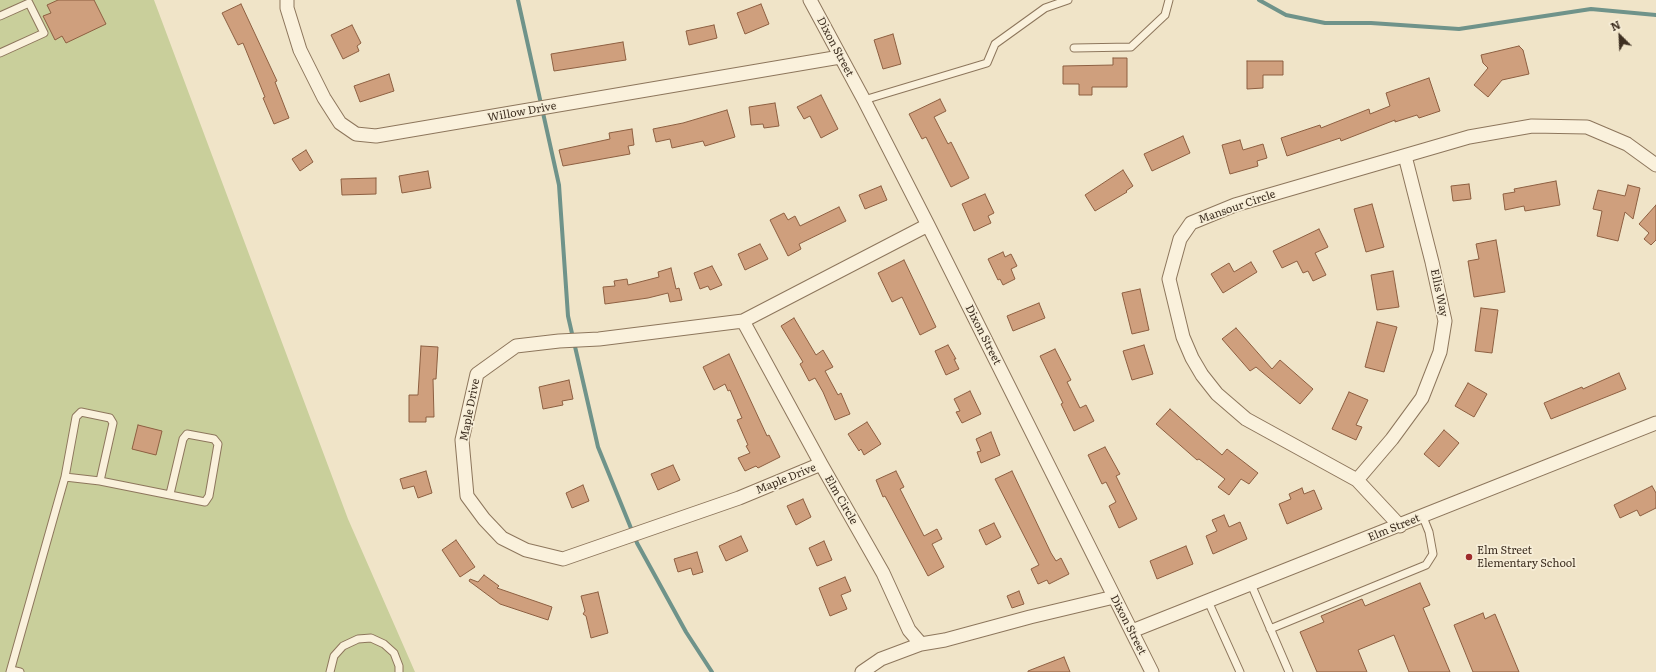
<!DOCTYPE html>
<style>
body{margin:0}
#map{position:relative;width:1656px;height:672px;overflow:hidden;background:#f0e4c8;font-family:Literata,serif}
canvas{display:block}
.north{position:absolute;left:1600px;top:16px;width:40px;height:40px;-webkit-text-stroke:3px #f7eed8;paint-order:stroke;rotate:336deg;font-size:11px;font-weight:700;line-height:16px;text-align:center;color:#3d2e20}
.north::after{content:'';display:block;margin:auto;width:14px;height:18px;background:#3d2e20;clip-path:polygon(50% 0,100% 100%,50% 72%,0 100%)}
</style>
<div id="map">
<canvas width="1656" height="672"></canvas>
<div class="north">N</div>
</div>
<script>
const ctx = document.querySelector('canvas').getContext('2d');
ctx.lineJoin = 'round';
function paint(path, color) { ctx.fillStyle = color; ctx.fill(path, 'evenodd'); }
const toPath = rows => new Path2D(rows.map(r => 'M' + r).join(''));
function stroke(path, color, width, dash) { ctx.strokeStyle = color; ctx.lineWidth = width; ctx.lineCap = dash ? 'butt' : 'round'; ctx.setLineDash(dash || []); ctx.stroke(path); }
function write(font, color, halo, rows, align = 'center') {
  ctx.font = font + ' Literata,serif'; ctx.lineWidth = 3.5; ctx.setLineDash([]); ctx.textBaseline = 'middle'; ctx.strokeStyle = halo; ctx.fillStyle = color; for (const [text, x, y, turn = 0] of rows) {
    ctx.save(); ctx.translate(x, y); ctx.rotate((+turn || 0) * Math.PI / 180); ctx.textAlign = isNaN(turn) ? turn : align; if (halo) ctx.strokeText(text, 0, 0); ctx.fillText(text, 0, 0); ctx.restore();
  }
}
const green = toPath([
 [0,0,154,0,348,519,415,672,0,672]
]);
const stream = toPath([
 [518,0,559,185,568,316,598,447,637,543,686,632,712,672],
 [1259,0,1286,15,1325,23,1371,23,1459,29,1591,9,1656,15]
]);
const building = toPath([
 [58,0,94,0,106,24,66,43,62,36,55,40,43,16,51,13,47,5,58,0],
 [241,4,277,81,275,82,289,118,274,124,263,98,265,97,243,43,238,45,222,13,241,4],
 [761,4,769,24,745,34,737,13,761,4],
 [352,25,361,43,357,46,359,51,343,59,331,35,352,25],
 [714,25,717,38,689,45,686,31,714,25],
 [893,34,901,64,883,69,874,40,893,34],
 [623,42,626,60,554,71,551,54,623,42],
 [1519,46,1523,50,1529,74,1502,80,1488,97,1474,85,1488,68,1483,63,1481,55,1519,46],
 [1113,58,1127,58,1127,87,1092,87,1092,95,1079,95,1079,84,1063,84,1063,66,1113,65,1113,58],
 [1247,61,1283,61,1283,75,1263,75,1263,88,1247,89,1247,61],
 [389,74,394,91,360,102,354,86,389,74],
 [1429,78,1440,111,1419,118,1417,115,1395,122,1395,120,1341,141,1340,138,1287,156,1281,138,1320,125,1321,128,1369,109,1370,114,1390,106,1386,93,1429,78],
 [821,95,838,129,821,138,810,116,804,119,797,107,821,95],
 [940,99,946,111,934,117,948,144,951,142,969,178,951,187,926,137,922,139,909,114,940,99],
 [775,103,779,126,764,128,763,124,751,125,749,107,775,103],
 [727,110,735,137,705,146,703,141,672,148,670,139,656,142,653,129,683,123,727,110],
 [632,129,634,145,628,146,630,154,563,166,559,150,610,139,609,133,632,129],
 [1183,136,1190,153,1152,171,1144,154,1183,136],
 [1240,140,1243,150,1263,144,1267,158,1257,161,1258,166,1230,174,1222,145,1240,140],
 [306,150,313,162,300,171,292,159,306,150],
 [1123,170,1133,186,1126,191,1127,192,1095,211,1085,195,1123,170],
 [428,171,431,188,402,193,399,176,428,171],
 [376,178,376,194,342,195,341,179,376,178],
 [1556,181,1560,205,1525,211,1524,206,1505,210,1503,194,1515,192,1514,189,1556,181],
 [1469,184,1471,199,1453,201,1451,186,1469,184],
 [1628,185,1640,188,1633,219,1625,212,1618,241,1597,236,1602,211,1593,209,1598,190,1625,196,1628,185],
 [881,186,887,200,865,209,859,195,881,186],
 [985,194,994,213,988,216,991,223,974,231,962,204,985,194],
 [1372,204,1384,247,1366,252,1354,209,1372,204],
 [1656,205,1656,240,1651,245,1644,239,1649,233,1639,224,1656,205],
 [839,207,846,221,799,244,801,249,788,256,770,220,784,213,788,220,795,216,800,226,839,207],
 [1319,229,1328,247,1315,253,1326,275,1313,281,1308,271,1303,273,1297,261,1282,268,1273,251,1319,229],
 [1496,240,1505,292,1474,297,1468,261,1479,259,1476,244,1496,240],
 [760,244,768,259,745,270,738,254,760,244],
 [1003,252,1005,257,1011,254,1017,266,1011,269,1015,279,1003,285,1000,279,998,280,988,259,1003,252],
 [904,260,936,327,920,335,902,297,892,302,878,273,904,260],
 [1251,262,1257,272,1223,293,1211,274,1229,263,1234,272,1251,262],
 [712,266,722,285,710,290,708,286,700,289,694,273,712,266],
 [671,268,676,289,679,288,682,300,670,302,668,293,648,298,605,304,603,287,615,286,614,281,627,279,628,285,659,277,658,272,671,268],
 [1393,271,1399,307,1377,310,1371,275,1393,271],
 [1140,289,1149,330,1132,334,1122,293,1140,289],
 [1039,303,1045,318,1013,331,1007,316,1039,303],
 [1481,308,1498,310,1492,353,1475,351,1481,308],
 [794,318,816,355,823,350,833,367,825,371,838,395,841,393,850,414,835,420,823,392,815,378,809,381,800,364,803,362,781,326,794,318],
 [1377,322,1397,327,1384,372,1365,367,1377,322],
 [1236,328,1272,369,1280,360,1313,389,1300,404,1256,367,1250,371,1222,339,1236,328],
 [948,345,956,359,954,359,959,369,946,375,935,351,948,345],
 [1144,345,1153,374,1132,380,1123,351,1144,345],
 [421,346,438,347,436,379,433,379,434,417,426,417,426,422,409,422,409,395,418,395,421,346],
 [1055,349,1071,380,1067,382,1080,408,1086,405,1094,421,1074,431,1061,404,1063,403,1040,356,1055,349],
 [729,354,767,436,769,435,780,457,758,468,756,466,745,471,738,458,750,453,746,446,748,445,737,420,742,418,730,390,728,391,725,384,714,390,703,367,729,354],
 [1619,373,1626,389,1551,419,1544,403,1582,387,1583,389,1619,373],
 [569,380,573,399,562,401,563,405,543,409,539,387,569,380],
 [1468,383,1487,394,1474,417,1455,406,1468,383],
 [970,391,981,414,962,423,956,412,960,411,954,399,970,391],
 [1349,392,1368,400,1356,425,1362,427,1356,440,1332,429,1349,392],
 [1170,409,1222,455,1227,449,1258,473,1249,484,1241,479,1229,495,1218,487,1225,479,1199,459,1197,460,1156,424,1170,409],
 [867,422,881,444,864,455,861,449,859,451,848,434,867,422],
 [138,425,162,431,156,455,132,449,138,425],
 [1444,430,1459,443,1439,467,1424,454,1444,430],
 [991,432,1000,455,981,463,977,452,981,451,976,439,991,432],
 [1105,447,1120,474,1116,476,1137,519,1119,528,1109,506,1116,502,1106,482,1102,484,1088,455,1105,447],
 [673,465,680,480,658,490,651,474,673,465],
 [426,471,432,493,418,498,414,486,403,489,400,479,426,471],
 [896,471,904,487,900,489,924,536,937,529,942,539,932,544,944,567,928,576,885,496,883,497,876,480,896,471],
 [1012,471,1051,553,1056,561,1061,558,1069,574,1049,584,1047,580,1038,584,1031,569,1039,565,995,479,1012,471],
 [583,485,589,501,572,508,566,493,583,485],
 [1652,486,1656,493,1656,508,1640,516,1637,510,1620,518,1614,505,1652,486],
 [1302,488,1304,494,1314,490,1322,509,1287,524,1279,504,1291,499,1289,494,1302,488],
 [803,499,811,517,796,525,787,506,803,499],
 [1224,515,1229,527,1240,522,1247,539,1213,554,1206,536,1217,531,1212,520,1224,515],
 [994,523,1001,537,986,545,979,530,994,523],
 [741,536,748,551,726,561,719,546,741,536],
 [456,540,475,567,460,577,442,550,456,540],
 [824,541,832,560,817,566,809,548,824,541],
 [1186,546,1193,564,1157,579,1150,561,1186,546],
 [697,552,703,572,693,575,691,568,678,572,674,559,697,552],
 [484,575,499,586,497,588,552,607,548,620,500,604,469,581,470,579,478,582,484,575],
 [845,577,851,591,841,595,847,609,830,616,819,588,845,577],
 [1420,583,1430,605,1423,608,1450,672,1409,672,1394,635,1358,650,1367,672,1317,672,1300,632,1324,622,1321,616,1362,599,1365,606,1420,583],
 [1019,591,1024,604,1012,608,1007,596,1019,591],
 [598,592,608,633,591,638,586,616,583,614,585,611,581,596,598,592],
 [1483,613,1485,619,1495,614,1519,672,1473,672,1454,625,1483,613],
 [1064,657,1070,672,1028,672,1028,671,1064,657]
]);
const lane = toPath([
 [0,16,29,3,44,33,0,53],
 [1074,48,1131,47,1165,15,1169,0],
 [864,100,987,63,995,44,1045,8,1068,0],
 [65,477,76,417,81,412,110,418,113,423,100,481],
 [1251,584,1289,672],
 [1208,601,1240,672],
 [1270,629,1426,565,1433,554,1429,532,1423,517],
 [11,670,20,672],
 [10,672,65,477,100,481,205,502,209,496,218,444,214,439,187,434,183,439,170,494],
 [330,672,334,656,343,646,358,639,371,638,384,644,394,653,399,666,399,672]
]);
const street = toPath([
 [287,0,287,8,300,50,324,98,340,123,356,134,376,136,840,57],
 [810,0,864,100,928,225,1152,672],
 [743,321,821,464,883,573,909,630,921,644,945,640,1030,617,1114,597],
 [821,464,739,498,563,559,526,550,502,538,484,519,467,496,462,440,477,374,516,346,559,341,599,339,743,321,928,225],
 [1357,480,1392,439,1422,398,1440,352,1445,321,1432,262,1405,156],
 [1400,526,1357,480,1246,419,1217,394,1202,375,1192,358,1183,337,1169,279,1180,239,1191,223,1235,205,1469,137,1532,126,1587,127,1627,144,1656,165],
 [1132,631,1656,423],
 [862,672,881,659,921,644]
]);
const markers = [
 [1469,557,4,"#9e2a2b"]
];
const streetNames = [
 ["Dixon Street",835,47,62],
 ["Willow Drive",522,112,-10],
 ["Mansour Circle",1237,207,-19],
 ["Ellis Way",1439,293,78],
 ["Dixon Street",983,335,63],
 ["Maple Drive",470,410,-79],
 ["Maple Drive",786,479,-22],
 ["Elm Circle",841,500,60],
 ["Elm Street",1394,528,-22],
 ["Dixon Street",1128,625,63]
];
const poiNames = [
 ["Elm Street",1477,551],
 ["Elementary School",1477,564]
];
paint(green, '#c9cf9b');
stroke(stream, '#6f938a', 4);
paint(building, '#cf9f7d');
stroke(building, '#8d5f41', 1);
stroke(lane, '#8d765c', 9);
stroke(street, '#8d765c', 15);
stroke(lane, '#faf1dc', 7);
stroke(street, '#faf1dc', 13);
for (const [x, y, r, color] of markers) { const dot = new Path2D(); dot.arc(x, y, r, 0, 2 * Math.PI); ctx.fillStyle = color; ctx.fill(dot); stroke(dot, '#f7eed8', 1.5); }
write('11px', '#3d2e20', '#f7eed8', streetNames);
write('11px', '#3d2e20', '#f7eed8', poiNames, 'left');
</script>
